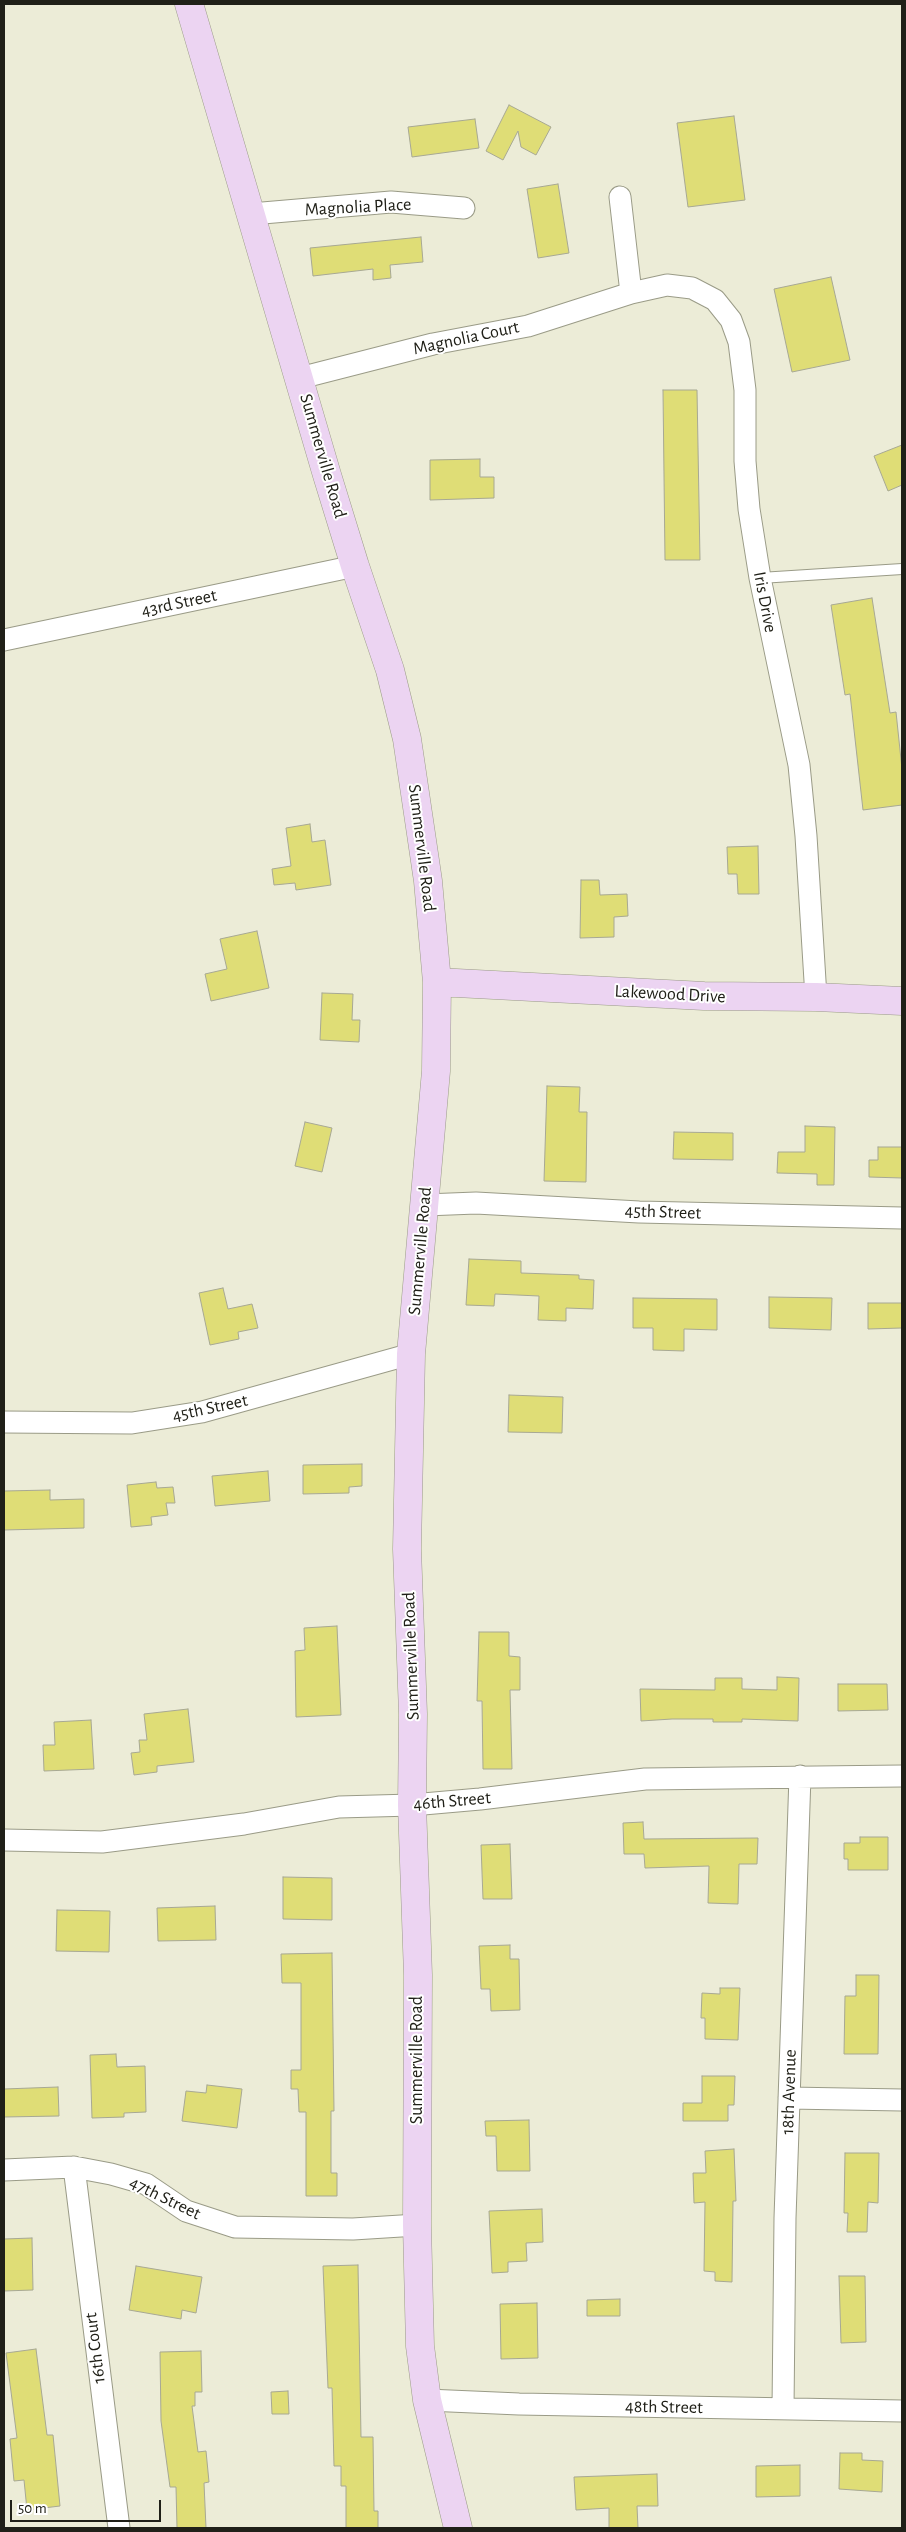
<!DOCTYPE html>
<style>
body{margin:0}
#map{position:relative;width:906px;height:2532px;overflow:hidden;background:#ececd7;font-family:"Alegreya Sans",sans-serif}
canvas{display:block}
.frame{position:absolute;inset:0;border:5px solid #202018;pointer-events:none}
.scale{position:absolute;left:10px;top:2500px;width:151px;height:22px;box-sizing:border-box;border:2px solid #202018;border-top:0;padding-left:6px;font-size:15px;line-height:18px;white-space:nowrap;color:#202018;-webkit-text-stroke:4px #fff;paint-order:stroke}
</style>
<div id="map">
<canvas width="906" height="2532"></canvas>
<div class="frame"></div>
<div class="scale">50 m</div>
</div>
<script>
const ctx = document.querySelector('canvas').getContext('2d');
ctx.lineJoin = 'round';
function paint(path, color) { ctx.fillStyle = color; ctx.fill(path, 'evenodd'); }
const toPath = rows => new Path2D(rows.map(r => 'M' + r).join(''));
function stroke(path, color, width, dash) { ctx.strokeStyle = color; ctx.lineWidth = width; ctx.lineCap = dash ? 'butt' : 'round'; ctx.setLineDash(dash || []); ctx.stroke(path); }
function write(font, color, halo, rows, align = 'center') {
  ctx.font = font + ' "Alegreya Sans",sans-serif'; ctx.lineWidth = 4; ctx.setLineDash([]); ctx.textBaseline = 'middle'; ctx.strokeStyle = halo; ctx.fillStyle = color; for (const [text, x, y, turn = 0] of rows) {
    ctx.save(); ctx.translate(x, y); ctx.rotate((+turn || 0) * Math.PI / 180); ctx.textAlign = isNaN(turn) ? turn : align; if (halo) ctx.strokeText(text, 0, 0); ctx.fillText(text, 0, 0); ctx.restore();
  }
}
const building = toPath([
 [509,105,551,127,536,155,521,147,518,131,503,160,486,151,509,105],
 [734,116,745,200,688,207,677,123,734,116],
 [475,119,479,148,412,157,408,127,475,119],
 [558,184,569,253,538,258,527,189,558,184],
 [421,237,423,262,390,265,391,278,373,280,373,269,313,276,310,248,421,237],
 [831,277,850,360,792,372,774,289,831,277],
 [663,390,697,390,700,560,665,560,663,390],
 [902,445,902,485,888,491,874,456,902,445],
 [480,459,480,477,494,477,494,498,430,500,430,460,480,459],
 [872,598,890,713,896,712,902,769,902,805,863,810,850,694,845,695,831,605,872,598],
 [310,824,312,842,325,840,331,885,296,890,295,883,274,885,272,869,291,866,286,828,310,824],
 [758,846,759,894,738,894,737,874,728,874,727,847,758,846],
 [581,880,599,880,600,895,627,894,628,916,614,917,614,937,580,938,581,880],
 [257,931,269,988,211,1001,205,974,227,969,220,939,257,931],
 [322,993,353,994,352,1020,360,1020,359,1042,320,1040,322,993],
 [547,1086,580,1087,579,1112,587,1112,586,1182,544,1181,547,1086],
 [305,1122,332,1128,322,1172,295,1166,305,1122],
 [805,1126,835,1127,834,1185,817,1185,817,1174,777,1173,778,1152,805,1152,805,1126],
 [674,1132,733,1133,733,1160,673,1159,674,1132],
 [878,1147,902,1147,902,1178,869,1177,869,1160,878,1160,878,1147],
 [469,1259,521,1261,521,1273,579,1275,579,1279,594,1280,593,1309,566,1308,566,1321,538,1320,539,1296,495,1294,494,1306,466,1305,469,1259],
 [223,1288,228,1309,252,1304,258,1328,238,1332,239,1339,210,1345,199,1293,223,1288],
 [769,1297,832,1298,831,1330,769,1328,769,1297],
 [633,1298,717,1299,717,1330,684,1329,684,1351,653,1350,653,1328,633,1328,633,1298],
 [868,1303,902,1303,902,1328,868,1329,868,1303],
 [509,1395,563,1397,562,1433,508,1432,509,1395],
 [362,1464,362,1486,349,1487,349,1493,303,1494,303,1465,362,1464],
 [268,1471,270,1501,215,1506,212,1476,268,1471],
 [156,1482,157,1488,173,1487,175,1503,166,1503,168,1515,151,1517,152,1525,131,1527,127,1485,156,1482],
 [50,1490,50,1500,84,1499,84,1528,4,1530,4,1491,50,1490],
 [337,1626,341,1715,296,1717,295,1651,305,1650,304,1628,337,1626],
 [479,1632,509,1632,509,1656,520,1657,520,1690,510,1690,512,1769,483,1769,482,1701,477,1701,479,1632],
 [777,1677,799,1678,798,1721,742,1719,742,1722,713,1722,713,1719,672,1719,641,1721,640,1689,715,1690,715,1678,742,1678,742,1689,777,1690,777,1677],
 [838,1684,887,1684,888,1710,838,1711,838,1684],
 [188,1709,194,1762,157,1766,157,1772,134,1775,131,1753,140,1752,139,1740,147,1740,144,1714,188,1709],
 [91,1720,94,1769,44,1771,43,1745,55,1745,54,1722,91,1720],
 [643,1822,644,1839,758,1838,757,1864,739,1864,738,1904,708,1903,709,1866,645,1868,644,1854,624,1854,623,1823,643,1822],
 [860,1837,888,1837,888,1870,848,1870,848,1859,844,1859,844,1843,860,1843,860,1837],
 [510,1844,512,1899,483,1899,481,1845,510,1844],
 [283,1877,332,1878,332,1920,283,1919,283,1877],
 [215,1906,216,1940,158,1941,157,1908,215,1906],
 [57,1910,110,1911,109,1952,56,1951,57,1910],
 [510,1945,510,1959,519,1959,520,2010,491,2011,490,1989,481,1989,479,1946,510,1945],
 [332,1953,334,2111,331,2111,331,2173,337,2173,337,2196,306,2196,306,2112,299,2112,298,2089,291,2089,291,2070,301,2070,301,1983,282,1983,281,1954,332,1953],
 [856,1975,879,1975,878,2054,844,2054,845,1996,856,1996,856,1975],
 [720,1988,740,1988,738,2040,705,2039,705,2018,701,2018,702,1993,720,1994,720,1988],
 [116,2054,117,2067,145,2066,146,2112,124,2113,124,2117,92,2118,90,2055,116,2054],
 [702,2076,735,2076,734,2105,728,2105,728,2121,683,2121,683,2103,702,2103,702,2076],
 [207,2085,242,2089,237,2128,182,2121,186,2091,206,2093,207,2085],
 [58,2087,59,2116,4,2117,4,2089,58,2087],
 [529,2120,530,2171,497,2171,496,2136,486,2136,485,2121,529,2120],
 [734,2149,736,2201,733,2201,732,2282,715,2281,715,2272,704,2271,705,2202,694,2203,693,2173,706,2173,705,2151,734,2149],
 [845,2153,879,2153,878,2203,868,2202,867,2232,847,2232,848,2213,844,2213,845,2153],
 [542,2209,543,2242,526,2243,527,2261,508,2262,508,2272,492,2273,489,2211,542,2209],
 [32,2238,33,2290,4,2291,4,2239,32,2238],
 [358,2265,361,2437,373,2437,374,2511,378,2511,378,2528,346,2528,346,2486,341,2486,341,2466,334,2466,332,2388,328,2388,323,2266,358,2265],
 [136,2266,202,2277,196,2313,182,2310,181,2319,129,2310,136,2266],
 [839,2276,865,2276,866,2342,841,2343,839,2276],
 [620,2299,620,2316,587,2316,587,2300,620,2299],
 [537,2303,538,2358,501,2359,500,2304,537,2303],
 [36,2349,47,2435,53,2435,60,2506,27,2510,24,2480,14,2481,10,2439,17,2438,6,2353,36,2349],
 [201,2351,202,2392,195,2392,195,2406,192,2406,198,2452,206,2451,209,2482,204,2483,206,2528,177,2528,176,2487,170,2487,161,2421,160,2352,201,2351],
 [288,2391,289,2414,272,2414,271,2392,288,2391],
 [840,2453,862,2453,862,2460,883,2461,882,2492,839,2489,840,2453],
 [800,2465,800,2496,756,2497,756,2466,800,2465],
 [657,2474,658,2506,637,2506,638,2528,609,2528,609,2508,576,2510,574,2477,657,2474]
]);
const lane = toPath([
 [760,578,902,569]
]);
const street = toPath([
 [620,197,631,293],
 [251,214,391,202,464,208],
 [300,378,433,344,528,326,631,293,667,285,692,288,715,300,731,320,739,342,745,390,745,461,749,509,760,578,799,765,806,836,816,997],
 [4,640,355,566],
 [425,1205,476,1203,639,1212,902,1218],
 [4,1422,132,1423,202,1412,411,1354],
 [4,1840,102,1842,244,1824,339,1807,412,1805,480,1799,645,1779,902,1776],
 [789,2098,902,2100],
 [74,2167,119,2528],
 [4,2170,74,2167,111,2174,146,2184,186,2211,235,2227,353,2229,417,2225],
 [427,2400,519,2404,902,2411],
 [783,2409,785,2218,800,1776]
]);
const secondary = toPath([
 [189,4,327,475,355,566,390,670,407,739,428,881,437,982,436,1071,411,1354,407,1549,413,1714,412,1805,418,1975,417,2225,420,2346,427,2400,458,2528],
 [437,982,704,996,816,997,902,1001]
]);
const streetNames = [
 ["Magnolia Place",358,207,-3],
 ["Magnolia Court",466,338,-12],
 ["Summerville Road",323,456,74],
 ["Iris Drive",765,602,79],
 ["43rd Street",179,603,-12],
 ["Summerville Road",422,848,83],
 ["Lakewood Drive",670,994,3],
 ["45th Street",663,1212,2],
 ["Summerville Road",420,1251,-85],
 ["45th Street",210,1408,-12],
 ["Summerville Road",411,1656,-92],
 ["46th Street",452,1801,-5],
 ["Summerville Road",417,2060,-90],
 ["18th Avenue",789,2092,-88],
 ["47th Street",165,2198,26],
 ["16th Court",95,2348,-97],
 ["48th Street",664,2407,1]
];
paint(building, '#dfdd76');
stroke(building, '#a7a893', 1);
stroke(lane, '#9a9b87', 12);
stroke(street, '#9a9b87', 23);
stroke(secondary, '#9a9b87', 29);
stroke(lane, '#fff', 10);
stroke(street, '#fff', 21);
stroke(secondary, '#ecd4f2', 28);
write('18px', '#202018', '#fff', streetNames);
</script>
